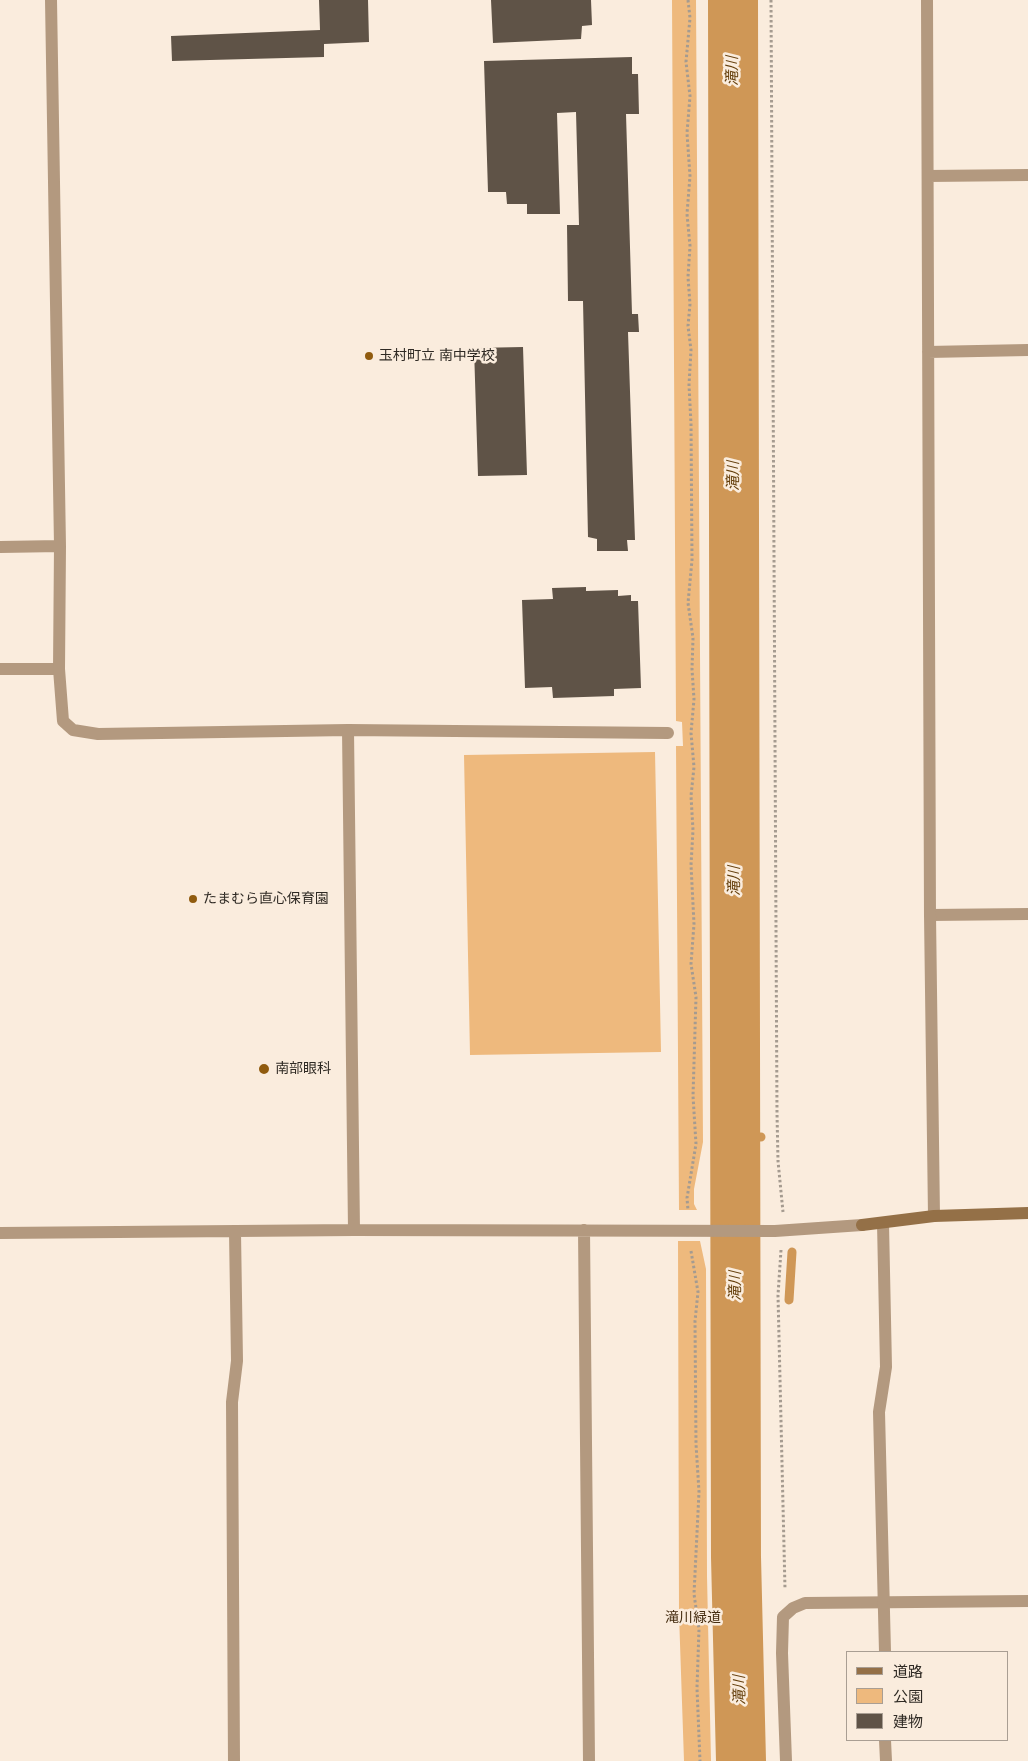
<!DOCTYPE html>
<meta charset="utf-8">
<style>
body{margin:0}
#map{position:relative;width:1028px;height:1761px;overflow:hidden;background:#faecdd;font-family:"Noto Sans","Noto Sans JP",sans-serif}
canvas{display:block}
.legend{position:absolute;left:846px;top:1651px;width:162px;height:90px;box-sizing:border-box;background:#faecdd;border:1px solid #a99e93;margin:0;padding:6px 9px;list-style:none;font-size:15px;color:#2f2a24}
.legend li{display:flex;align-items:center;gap:10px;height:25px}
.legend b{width:25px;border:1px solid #a99e93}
</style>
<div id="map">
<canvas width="1028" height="1761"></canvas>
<ul class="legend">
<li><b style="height:6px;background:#947047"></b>道路</li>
<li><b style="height:14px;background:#eeb97d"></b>公園</li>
<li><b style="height:14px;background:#5f5347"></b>建物</li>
</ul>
</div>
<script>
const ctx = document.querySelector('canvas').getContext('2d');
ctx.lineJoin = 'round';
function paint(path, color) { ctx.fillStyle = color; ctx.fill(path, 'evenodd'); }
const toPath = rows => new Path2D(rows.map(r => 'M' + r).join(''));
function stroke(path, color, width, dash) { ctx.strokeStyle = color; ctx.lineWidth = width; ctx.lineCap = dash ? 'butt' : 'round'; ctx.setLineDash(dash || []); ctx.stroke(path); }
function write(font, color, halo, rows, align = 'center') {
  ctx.font = font + ' "Noto Sans","Noto Sans JP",sans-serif'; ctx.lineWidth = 5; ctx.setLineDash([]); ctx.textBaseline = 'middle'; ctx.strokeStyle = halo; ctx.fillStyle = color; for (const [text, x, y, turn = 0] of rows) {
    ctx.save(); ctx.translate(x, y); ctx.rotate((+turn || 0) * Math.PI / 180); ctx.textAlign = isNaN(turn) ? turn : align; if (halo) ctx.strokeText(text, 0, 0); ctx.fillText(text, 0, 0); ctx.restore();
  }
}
const green = toPath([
 [672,0,696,0,703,1142,694,1189,694,1204,697,1210,679,1210,676,746,683,746,682,722,676,721],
 [655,752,661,1052,470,1055,464,755],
 [678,1241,700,1241,706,1269,707,1576,711,1761,684,1761,679,1614]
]);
const stream = toPath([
 [735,1137,761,1137],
 [789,1300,792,1252]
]);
const river = toPath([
 [733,0,736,1557,741,1761]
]);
const building = toPath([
 [319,0,368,0,369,42,324,44,324,57,172,61,171,36,320,30],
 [491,0,591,0,592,25,582,26,581,39,493,43],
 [632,57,632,74,638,74,639,114,626,114,632,314,638,314,639,332,628,332,635,540,627,540,628,551,597,551,597,539,588,537,583,301,568,301,567,225,579,225,576,112,557,113,560,214,527,214,527,204,507,204,506,192,488,192,484,61],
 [523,347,527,475,478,476,474,348],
 [586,587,586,591,618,590,618,596,631,595,631,601,638,601,641,688,614,689,614,696,553,698,552,687,525,688,522,600,553,599,552,588]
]);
const path = toPath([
 [688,0,690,18,686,62,690,96,687,133,690,176,687,214,690,246,688,277,690,304,688,326,691,350,689,385,691,424,692,560,688,603,693,638,692,669,694,699,691,733,694,767,691,796,693,830,691,865,694,924,691,964,696,997,693,1096,696,1144,687,1198,688,1210],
 [771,0,777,1113,778,1161,783,1212],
 [781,1250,778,1295,785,1589],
 [691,1251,698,1292,695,1321,696,1444,699,1492,694,1594,699,1629,697,1688,700,1761]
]);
const lane = toPath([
 [0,669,59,669],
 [930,915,1028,914],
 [786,1761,782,1653,783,1617,793,1608,805,1603,1028,1601]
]);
const street = toPath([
 [51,0,60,546,59,669,63,721,73,730,98,734,348,730,668,733],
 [927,0,930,915,934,1216],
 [928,176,1028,175],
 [928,352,1028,350],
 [0,547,60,546],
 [348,730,354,1230],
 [883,1223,886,1367,879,1412,885,1652],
 [584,1230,589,1761],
 [0,1233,354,1230,775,1231,862,1225],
 [885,1740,886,1761],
 [234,1761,232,1402,237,1361,235,1232]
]);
const secondary = toPath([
 [862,1225,934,1216,1028,1213]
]);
const markers = [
 [369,356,5,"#905b0e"],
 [193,899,5,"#905b0e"],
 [264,1069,6,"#905b0e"]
];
const poiNames = [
 ["玉村町立 南中学校",379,356],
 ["たまむら直心保育園",203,899],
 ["南部眼科",275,1069]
];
const parkNames = [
 ["滝川緑道",693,1618]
];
const waterNames = [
 ["滝川",733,71,-90],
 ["滝川",734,476,-90],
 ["滝川",735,881,-90],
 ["滝川",736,1286,-90],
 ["滝川",740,1690,-91]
];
paint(green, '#eeb97d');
stroke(stream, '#cf9756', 9);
stroke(river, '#cf9756', 50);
paint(building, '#5f5347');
stroke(path, '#a59b90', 3, [2.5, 2.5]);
stroke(lane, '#b3997f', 12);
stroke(street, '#b3997f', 12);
stroke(secondary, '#947047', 12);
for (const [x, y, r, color] of markers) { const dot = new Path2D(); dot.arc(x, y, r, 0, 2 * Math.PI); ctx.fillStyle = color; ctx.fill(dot); stroke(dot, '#faecdd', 2); }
write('14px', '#2f2a24', '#faecdd', poiNames, 'left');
write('14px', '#452d11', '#faecdd', parkNames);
write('italic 15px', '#66400d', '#faecdd', waterNames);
</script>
